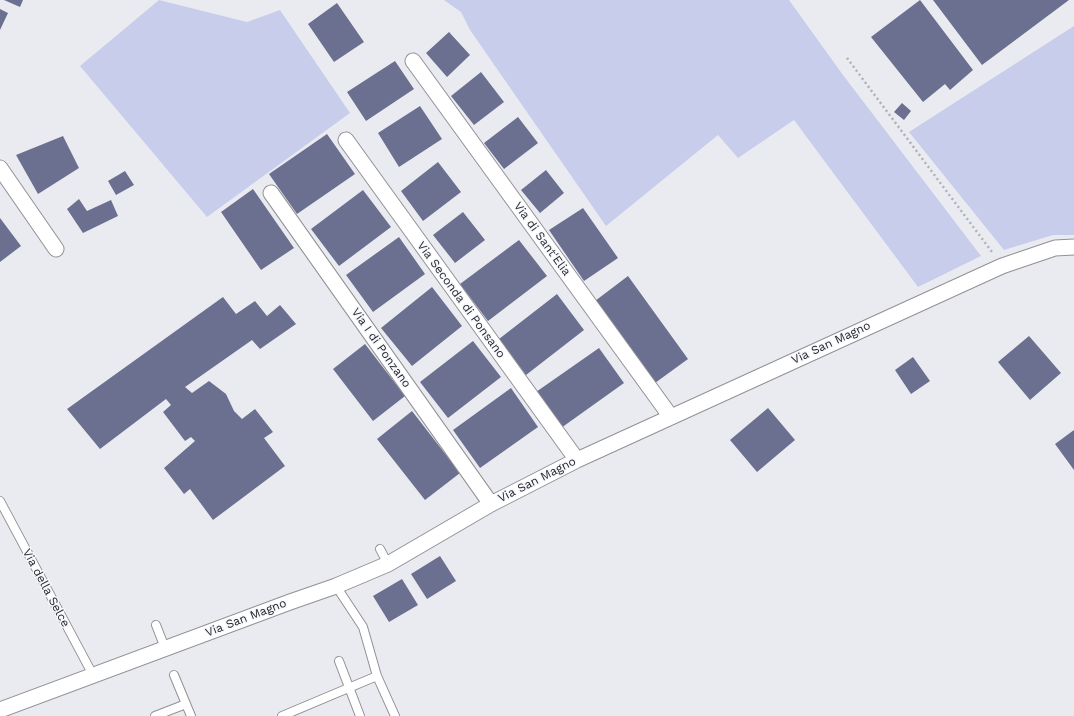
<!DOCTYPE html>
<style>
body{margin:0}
canvas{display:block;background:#eaebf0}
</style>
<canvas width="1074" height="716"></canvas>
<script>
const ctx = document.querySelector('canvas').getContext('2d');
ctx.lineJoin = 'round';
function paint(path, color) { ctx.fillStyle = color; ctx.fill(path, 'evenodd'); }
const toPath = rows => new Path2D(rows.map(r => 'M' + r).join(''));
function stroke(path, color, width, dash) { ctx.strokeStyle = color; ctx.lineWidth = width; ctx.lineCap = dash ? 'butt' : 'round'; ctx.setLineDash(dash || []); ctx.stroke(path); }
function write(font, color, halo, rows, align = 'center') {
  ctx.font = font + ' "Work Sans",sans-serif'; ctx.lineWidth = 3; ctx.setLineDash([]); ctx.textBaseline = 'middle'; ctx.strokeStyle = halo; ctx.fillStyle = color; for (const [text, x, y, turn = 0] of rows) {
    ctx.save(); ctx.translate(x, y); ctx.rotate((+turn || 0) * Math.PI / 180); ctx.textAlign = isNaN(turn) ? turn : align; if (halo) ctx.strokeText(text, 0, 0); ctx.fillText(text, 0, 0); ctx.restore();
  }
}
const green = toPath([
 [159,0,247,22,280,10,350,113,207,217,80,66],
 [444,0,789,0,843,75,981,256,918,287,794,120,738,158,718,135,606,226,470,30,461,12],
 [1074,26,1074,235,1053,235,1004,250,909,132]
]);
const building = toPath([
 [4,0,23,0,20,7],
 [920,0,973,70,950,90,945,84,923,102,871,37],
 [933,0,1069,0,982,65],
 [337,3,364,42,334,62,308,24],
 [0,9,8,13,0,30],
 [449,32,470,55,447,77,426,53],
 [395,61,414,89,366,121,347,92],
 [481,72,504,102,474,125,451,96],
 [902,103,911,111,904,120,894,112],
 [420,106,442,139,399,167,378,133],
 [518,117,538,143,504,169,484,143],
 [327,134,355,174,297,214,269,174],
 [63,136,79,168,38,194,16,155],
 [438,162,461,192,423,221,401,191],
 [546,170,564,193,540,213,521,190],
 [125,171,134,185,116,195,108,181],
 [253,189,294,248,261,270,221,212],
 [363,190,391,227,339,266,311,229],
 [79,199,87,211,111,200,118,216,83,233,67,209],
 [583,208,618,258,584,281,549,230],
 [463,212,485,240,455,263,433,235],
 [0,218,21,246,0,262],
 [399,237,425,274,373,312,346,275],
 [519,240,547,276,488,321,460,284],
 [628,276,688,359,655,383,595,301],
 [432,287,462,326,412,366,381,328],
 [557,294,584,330,526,375,499,339],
 [223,297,236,314,255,301,267,316,280,305,296,324,260,349,252,340,185,387,192,393,209,381,226,394,234,411,242,419,255,409,273,432,264,438,285,466,213,520,190,489,184,494,164,468,195,441,191,437,185,441,163,412,171,405,166,399,100,449,67,409],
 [1029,336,1061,373,1030,400,998,362],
 [473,341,501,377,448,418,420,382],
 [365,344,405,396,373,421,333,369],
 [599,348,624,383,561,428,536,392],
 [913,357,930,381,911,394,895,370],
 [511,388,538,427,480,468,453,430],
 [768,408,795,440,757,472,730,440],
 [412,411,460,473,425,500,377,439],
 [1074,430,1074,470,1055,444],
 [440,556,456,581,427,599,411,574],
 [402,579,418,605,389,622,373,596]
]);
const path = toPath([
 [847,58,992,252]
]);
const service = toPath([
 [0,501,93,675],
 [380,549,388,564],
 [336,586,363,627,377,676,395,716],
 [156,625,165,648],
 [339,661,360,716],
 [174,675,191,716],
 [155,716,186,704],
 [282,716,377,676]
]);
const minor = toPath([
 [413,61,671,417],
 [346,140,577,460],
 [0,168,56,249],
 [271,193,491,504],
 [0,710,290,602,336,586,388,564,491,504,577,460,1002,266,1055,248,1074,247]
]);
const streetNames = [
 ["Via di Sant'Elia",542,239,54],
 ["Via Seconda di Ponsano",461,300,54],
 ["Via San Magno",831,343,-25],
 ["Via I di Ponzano",381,348,55],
 ["Via San Magno",537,480,-27],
 ["Via della Selce",46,588,62],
 ["Via San Magno",246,618,-21]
];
paint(green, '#c8cdec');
paint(building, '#6b6f90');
stroke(service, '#919196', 10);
stroke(minor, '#919196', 17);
stroke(path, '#afb0b4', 2.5, [2, 3]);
stroke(service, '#fff', 8);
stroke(minor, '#fff', 15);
write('12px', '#272729', '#f7f8fd', streetNames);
</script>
